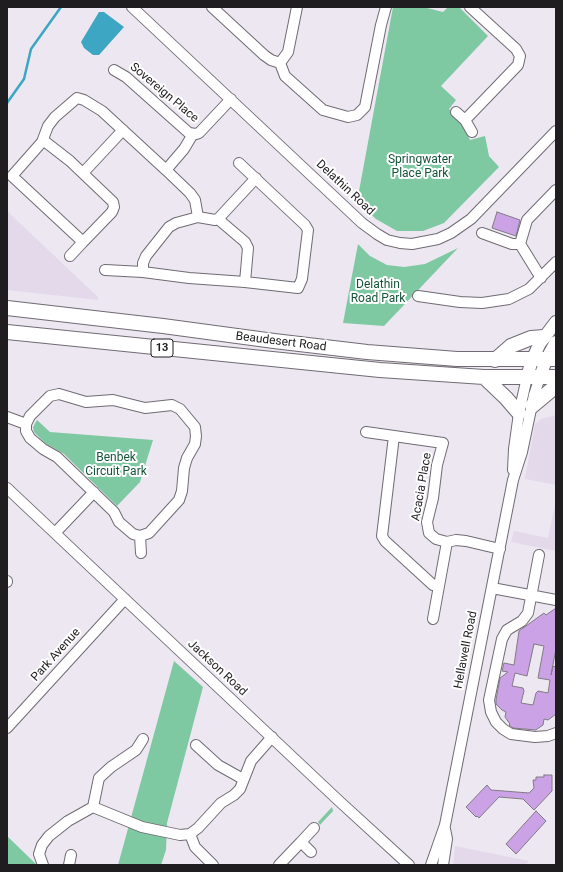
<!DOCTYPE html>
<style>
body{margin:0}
#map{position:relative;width:563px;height:872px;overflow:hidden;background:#ece7f1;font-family:Roboto,sans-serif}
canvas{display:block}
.frame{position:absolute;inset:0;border:8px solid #1f1d20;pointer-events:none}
</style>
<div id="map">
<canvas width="563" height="872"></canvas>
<div class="frame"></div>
</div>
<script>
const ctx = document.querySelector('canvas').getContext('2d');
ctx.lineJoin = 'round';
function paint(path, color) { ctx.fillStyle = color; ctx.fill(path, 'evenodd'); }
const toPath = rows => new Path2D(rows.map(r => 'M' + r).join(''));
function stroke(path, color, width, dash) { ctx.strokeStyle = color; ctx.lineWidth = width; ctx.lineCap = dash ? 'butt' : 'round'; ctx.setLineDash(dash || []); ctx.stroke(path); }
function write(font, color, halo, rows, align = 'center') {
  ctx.font = font + ' Roboto,sans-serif'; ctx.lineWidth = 4; ctx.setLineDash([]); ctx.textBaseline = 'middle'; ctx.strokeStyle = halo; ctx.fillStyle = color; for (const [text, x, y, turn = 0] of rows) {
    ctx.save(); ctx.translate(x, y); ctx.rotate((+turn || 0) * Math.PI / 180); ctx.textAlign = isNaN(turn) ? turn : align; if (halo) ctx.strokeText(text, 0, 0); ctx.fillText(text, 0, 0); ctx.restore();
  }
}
const built = toPath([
 [7,211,98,297,98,300,7,290],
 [556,415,556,485,525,479,535,424,541,419],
 [556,500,556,551,511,542,514,531,548,538],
 [455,846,529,861,525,865,453,865]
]);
const green = toPath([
 [393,7,423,7,443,12,448,7,459,7,488,36,441,86,456,100,449,109,464,126,470,140,485,136,489,156,499,167,444,223,423,231,397,231,376,219,357,202],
 [358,244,370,256,387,265,404,267,425,264,458,248,384,326,343,323],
 [37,420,50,432,153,440,140,482,117,506,64,454,45,443,34,432,33,427],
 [174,661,203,687,167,823,166,850,161,865,118,865],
 [332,807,333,811,320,825,318,822],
 [7,836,37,865,7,865]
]);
const water = toPath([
 [99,12,104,12,124,27,99,55,93,55,84,48,81,42]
]);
const stream = toPath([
 [7,103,24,79,31,49,61,7]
]);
const building = toPath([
 [497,212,520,220,516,236,492,228,497,212],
 [556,608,556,649,551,675,553,666,556,667,556,714,548,720,544,719,543,725,537,729,536,730,513,728,509,725,510,724,505,717,506,712,502,710,496,704,496,700,500,678,508,672,502,671,504,663,514,665,519,631,544,613,546,615,556,608],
 [534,644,544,646,538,678,550,680,548,693,538,691,536,693,533,705,521,703,524,691,523,688,512,686,515,673,527,676,534,644],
 [544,775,552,775,552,791,534,810,523,799,499,797,479,818,477,816,476,817,466,807,487,785,491,790,529,793,534,788,533,780,536,780,536,777,544,777,544,775],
 [536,811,546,821,516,854,506,844,536,811]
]);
const minor = toPath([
 [132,7,362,223,377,234,387,240,400,243,412,244,438,239,451,233,471,219,556,131],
 [212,7,264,55,271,60,280,63,288,52,297,7],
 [280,63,285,76,323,110,348,117,357,115,365,107,381,25,386,7],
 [114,70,126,77,189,133,196,134,199,133,231,99],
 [456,112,465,120,472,132],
 [465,120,518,65,520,56,516,49,470,7],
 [193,134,184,149,166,170,190,193,195,200,198,217],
 [43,140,70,161,113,202,114,207,112,212,83,242,12,176,42,142,48,126,55,117,77,98,84,100,102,111,166,170],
 [83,173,123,130],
 [218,219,245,242,248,248,245,282,298,288,302,279,308,230,305,225,239,163],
 [482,233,512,244,520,244],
 [70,256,83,242],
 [105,270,143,272,189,278,245,282],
 [143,272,143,263,146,256,169,227,176,223,198,217,215,220,218,219,256,178],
 [541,278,520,244,527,220,556,190],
 [418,296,460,302,482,303,509,299,529,289,556,262],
 [59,394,86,402,113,400,145,408,172,405,180,409,195,427,196,436,195,444,187,458,184,468,182,491,179,500,149,533,140,536,133,534,119,522,114,512,57,457,43,449,30,438,26,431,26,424,30,416,50,396,59,394],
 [7,417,26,424],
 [366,432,443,443,437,465,433,498,427,522,429,533,436,539,447,542,456,540,466,541,500,549],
 [394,436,382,536,385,541,433,585,439,586],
 [513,470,514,449,519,413,527,377],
 [7,488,338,800,409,865],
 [55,533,94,492],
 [140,536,141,553],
 [539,555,528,613,522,621,507,630,502,639,489,700,491,712,496,722,503,729,511,734,535,737,548,736,556,733],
 [7,581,7,582],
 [492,588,556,600],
 [433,619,447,542],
 [7,728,125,599],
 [196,745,218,765,243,779],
 [93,807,99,778,111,767,136,750,143,739],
 [190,834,195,847,213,865],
 [311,852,301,842,314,828],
 [43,865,39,854,42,845,49,836,68,821,93,807,142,827,180,835,190,834,198,828,221,803,234,795,240,789,251,761,272,737],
 [69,865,71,855],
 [279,865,301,842],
 [431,865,445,825,513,480,522,452,534,395,540,377],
 [443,865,447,839,445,829]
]);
const major = toPath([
 [527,377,532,360,540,343,556,322],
 [540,377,546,360,556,342]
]);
const highway = toPath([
 [7,308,163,326,274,341,367,352,457,359,556,359],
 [7,332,380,370,484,377,556,377],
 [495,360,511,346,531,338,544,337],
 [484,377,506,398,519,413],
 [532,406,556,386]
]);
const shields = [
 [162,348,22]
];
const shieldNames = [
 ["13",162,348]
];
const streetNames = [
 ["Sovereign Place",164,93,40],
 ["Delathin Road",345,188,43],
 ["Beaudesert Road",281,342,7],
 ["Acacia Place",422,487,-80],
 ["Hellawell Road",466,650,-79],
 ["Park Avenue",56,655,-48],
 ["Jackson Road",217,668,43]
];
const parkNames = [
 ["Springwater",420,160],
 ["Place Park",420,174],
 ["Delathin",378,285],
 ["Road Park",378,299],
 ["Benbek",116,458],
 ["Circuit Park",116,472]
];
paint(built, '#e3d9ea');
paint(green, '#7ec9a2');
paint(water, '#3da6c3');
stroke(stream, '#3da6c3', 2.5);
paint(building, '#cca2e6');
stroke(building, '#807b83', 1);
stroke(minor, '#706b73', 12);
stroke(major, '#706b73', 14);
stroke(highway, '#706b73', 16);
stroke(minor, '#fff', 10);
stroke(major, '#fff', 12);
stroke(highway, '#fff', 14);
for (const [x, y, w] of shields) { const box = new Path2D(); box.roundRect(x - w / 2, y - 9, w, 18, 3); ctx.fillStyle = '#fff'; ctx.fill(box); stroke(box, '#1f1d20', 1); }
write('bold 11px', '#1f1d20', null, shieldNames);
write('12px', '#1f1d20', '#fff', streetNames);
write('12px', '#145539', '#fff', parkNames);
</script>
